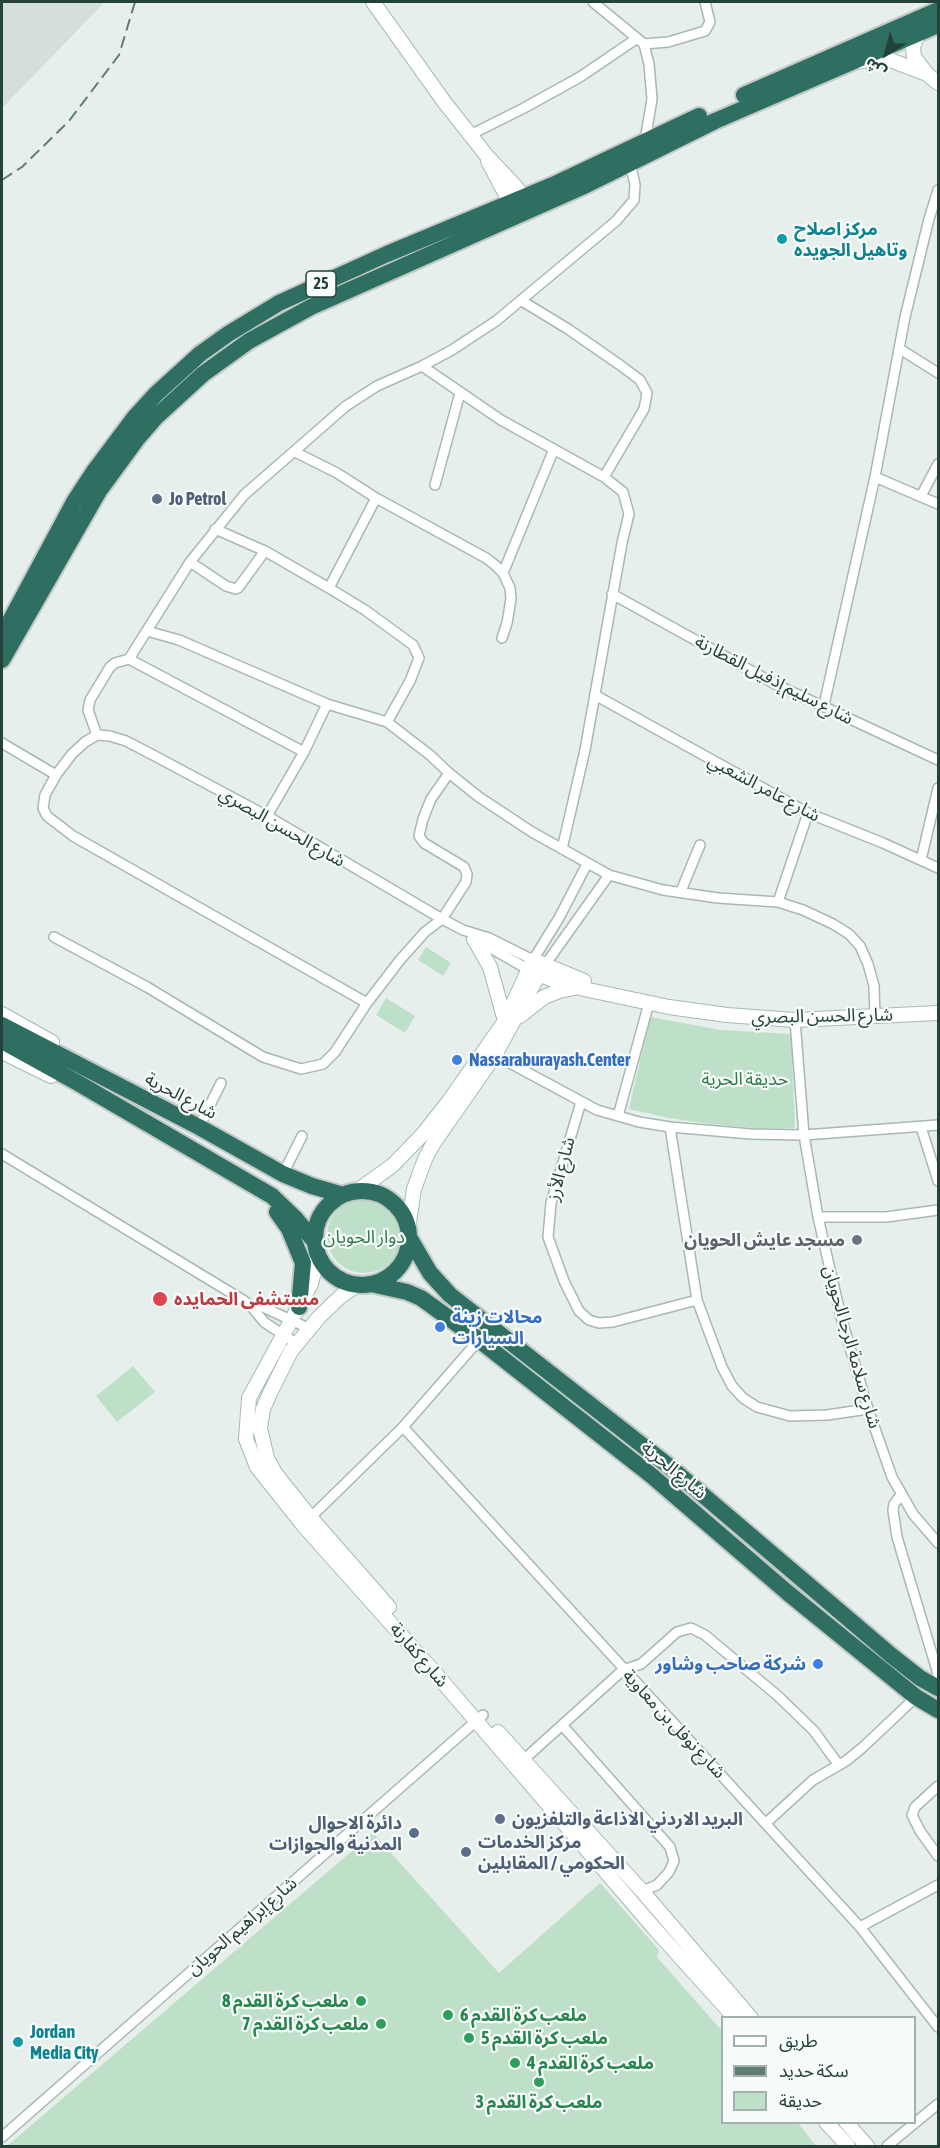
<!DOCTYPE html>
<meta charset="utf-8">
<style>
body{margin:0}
#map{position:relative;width:940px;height:2148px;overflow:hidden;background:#e6efeb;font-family:"Asap Condensed","Noto Sans Arabic",sans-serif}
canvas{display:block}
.frame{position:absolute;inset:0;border:3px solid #24423a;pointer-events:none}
.legend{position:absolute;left:721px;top:2016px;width:195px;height:108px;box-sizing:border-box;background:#f7fbf9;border:2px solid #a3b1ad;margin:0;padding:8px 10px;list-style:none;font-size:18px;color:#24423a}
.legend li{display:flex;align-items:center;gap:12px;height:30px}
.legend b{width:30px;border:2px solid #a3b1ad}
.north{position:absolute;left:856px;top:24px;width:60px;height:60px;-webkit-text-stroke:4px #f7fbf9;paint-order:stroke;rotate:217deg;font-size:16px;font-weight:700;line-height:24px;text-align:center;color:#24423a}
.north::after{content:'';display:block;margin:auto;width:21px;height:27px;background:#24423a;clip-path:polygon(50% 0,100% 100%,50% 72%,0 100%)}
</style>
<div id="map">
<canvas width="940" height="2148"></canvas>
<div class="frame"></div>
<ul class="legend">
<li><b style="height:8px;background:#fff"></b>طريق</li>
<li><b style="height:8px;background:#5f7d75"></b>سكة حديد</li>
<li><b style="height:16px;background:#bfe0c8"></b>حديقة</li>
</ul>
<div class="north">ش</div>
</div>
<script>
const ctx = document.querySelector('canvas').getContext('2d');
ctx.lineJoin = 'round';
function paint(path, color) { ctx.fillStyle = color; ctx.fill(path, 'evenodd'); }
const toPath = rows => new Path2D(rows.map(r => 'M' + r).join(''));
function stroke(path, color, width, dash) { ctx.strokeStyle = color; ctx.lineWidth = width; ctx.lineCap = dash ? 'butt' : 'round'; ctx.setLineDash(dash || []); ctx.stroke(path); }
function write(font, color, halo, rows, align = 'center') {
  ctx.font = font + ' "Asap Condensed","Noto Sans Arabic",sans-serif'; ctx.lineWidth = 4.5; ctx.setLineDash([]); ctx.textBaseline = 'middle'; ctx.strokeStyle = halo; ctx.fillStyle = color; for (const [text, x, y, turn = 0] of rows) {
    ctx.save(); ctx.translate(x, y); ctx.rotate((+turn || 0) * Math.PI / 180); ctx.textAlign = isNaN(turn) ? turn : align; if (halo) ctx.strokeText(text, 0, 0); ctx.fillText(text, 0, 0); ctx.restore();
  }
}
const built = toPath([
 [2,2,103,2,103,4,2,108]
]);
const green = toPath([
 [426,947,451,963,443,976,418,960],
 [386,998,415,1016,405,1033,376,1015],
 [650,1017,721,1030,791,1034,795,1128,754,1128,711,1124,669,1118,629,1109],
 '327 1236a37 37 0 1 1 74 0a37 37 0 1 1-74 0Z',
 [133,1366,155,1392,117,1422,96,1396],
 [373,1833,499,1973,600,1883,659,1950,657,1957,722,2031,722,2122,798,2123,816,2146,7,2146]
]);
const street = toPath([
 [593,2,644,44,649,64,652,99,645,140],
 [644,44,668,42,705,31,710,22,705,2],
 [470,135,524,108,580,77,636,39],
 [522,301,568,329,620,365,640,380,647,393,644,409,604,477,623,492,629,514,622,543,585,750,562,849],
 [900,349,938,373],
 [422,366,501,420,604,477],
 [295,452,337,473,376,498,486,558,495,565,503,573,510,588,511,599,507,623,502,638],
 [875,477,938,504],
 [435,485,460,393],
 [921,496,938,464],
 [215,529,265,551,329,588,365,610,413,645,419,658,410,681,387,722],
 [190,562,226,586,236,589,238,588,265,551],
 [503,573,554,449],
 [329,588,376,498],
 [612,594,775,684,938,760],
 [147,631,179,640,327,704,387,722,430,755,449,773,479,797,532,832,609,875,663,890,718,898,778,902,803,910,833,924,849,934,860,946,868,964,874,986,875,1016],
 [129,659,190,562,244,495,346,406,377,386,422,366,452,350,496,321,616,221,634,200,635,185,630,162],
 [595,695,808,813,883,843,938,868],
 [824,705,875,477,905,317,929,219,938,190],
 [97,735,110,736,126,741,153,755,267,816,442,919,463,930,489,938,533,960,559,918,587,864],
 [97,735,85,742,72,754,56,775,45,795,43,808,47,816,73,836,367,1003],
 [97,735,88,710,90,700,110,667,115,663,129,659,304,752],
 [2,743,56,775],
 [267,816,304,752,327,704],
 [921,860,938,788],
 [681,891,700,845],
 [778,902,808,813],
 [54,937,147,987,263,1057,301,1069,323,1064,335,1052,367,1003,400,960,425,932,442,919,466,882,467,874,464,867,424,843,419,836,423,819,431,799,449,773],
 [477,940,529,970],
 [545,965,609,875],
 [795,1020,804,1135,818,1217,841,1317,868,1409,892,1477,913,1514,938,1543],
 [495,1055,597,1110,639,1122,670,1127,751,1134,804,1135,938,1125],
 [581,1102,551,1203,548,1237,564,1281,579,1311,589,1320,599,1323,613,1322,697,1300],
 [618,1116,649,1003],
 [199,1127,221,1083],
 [670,1127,697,1300,722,1367,732,1386,743,1398,757,1407,790,1416,827,1415,868,1409],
 [921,1127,938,1181],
 [2,1154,243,1300,251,1306,264,1322,297,1344],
 [283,1174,302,1136],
 [818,1217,886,1217,938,1210],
 [251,1306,263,1307,310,1329],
 [403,1427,860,1927,938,2027],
 [901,1495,894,1504,893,1510,897,1537,938,1674],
 [307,1521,403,1427,479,1340],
 [562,1725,670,1847,674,1861,669,1872,657,1885,642,1891],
 [520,1763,623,1670,641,1664,677,1632,691,1628,705,1635,778,1696,814,1731,838,1764],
 [938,1786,915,1807,912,1815,920,1831,938,1856],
 [766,1823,813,1780,846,1761,862,1748,916,1697],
 [860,1927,938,1885],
 [2,2137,483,1715],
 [887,2146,938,2104]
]);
const secondary = toPath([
 [373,2,445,103,487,156,516,187,528,204],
 [918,34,913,47,914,57,927,74,938,83],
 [860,61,890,60,927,74],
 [488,161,514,210],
 [474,939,490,967,505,1021],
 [529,970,558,982,584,989,669,1007,727,1015,795,1020,938,1013],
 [2,1014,52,1042],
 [520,1016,544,997,559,991,574,988],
 [2,1052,51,1076],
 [357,1191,393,1165,423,1134,449,1101,505,1021,533,960,584,981],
 [408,1229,414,1189,425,1159,433,1144,495,1055,543,967],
 [318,1254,311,1284,249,1398,246,1439,257,1467,303,1525,435,1673,654,1928,735,2018],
 [358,1284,340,1297,320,1316,291,1351,270,1393,263,1409,260,1428,267,1458,275,1473,311,1518,389,1607],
 [498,1732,642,1891,751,2018],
 [826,2122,848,2146],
 [846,2122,867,2146]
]);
const highway = toPath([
 [744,95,938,10],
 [2,636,74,502,95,470,134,418,156,394,200,354,228,334,279,303,387,254,553,185,699,116],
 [2,660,99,491,137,439,156,417,203,374,249,341,311,307,582,187,715,121,938,25],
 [2,1025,199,1127,283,1174,312,1186,343,1195],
 [2,1041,78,1083,272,1196,296,1219,315,1242],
 '315 1238a47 47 0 1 1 94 0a47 47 0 1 1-94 0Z',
 [277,1212,289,1229,303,1263,299,1307],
 [409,1237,430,1273,450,1295,670,1467,892,1656,920,1678,938,1688],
 [371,1284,407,1292,421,1298,479,1340,652,1476,788,1593,916,1697,938,1710]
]);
const rail = toPath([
 [2,180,22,167,69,121,119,55,135,2]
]);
const markers = [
 [782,239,6,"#0f9aa8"],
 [157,499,6,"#5c6f8a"],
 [457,1060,6,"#3f7fe0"],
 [857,1240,6,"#6b7280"],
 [160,1299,8,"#e0444e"],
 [440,1327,6,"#3f7fe0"],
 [818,1664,6,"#3f7fe0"],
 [500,1819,6,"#5c6f8a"],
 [414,1833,6,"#5c6f8a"],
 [466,1852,6,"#5c6f8a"],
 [361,2001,6,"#2e9e5b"],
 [448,2015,6,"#2e9e5b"],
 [381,2024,6,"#2e9e5b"],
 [469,2038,6,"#2e9e5b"],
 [18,2042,6,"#0f9aa8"],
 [515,2063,6,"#2e9e5b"],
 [539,2082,6,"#2e9e5b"]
];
const shields = [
 [321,284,30]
];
const shieldNames = [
 ["25",321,284]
];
const cultureNames = [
 ["مركز اصلاح",794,229],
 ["وتاهيل الجويده",794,250],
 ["Jordan",30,2032],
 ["Media City",30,2053]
];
const serviceNames = [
 ["Jo Petrol",169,499],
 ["البريد الاردني الاذاعة والتلفزيون",512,1819],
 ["دائرة الاحوال",402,1823,"right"],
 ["المدنية والجوازات",402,1844,"right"],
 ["مركز الخدمات",478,1842],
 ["الحكومي / المقابلين",478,1863]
];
const streetNames = [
 ["شارع سليم إذفيل القطارنة",774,680,27],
 ["شارع عامر الشعبي",764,788,28],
 ["شارع الحسن البصري",282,827,30],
 ["شارع الحسن البصري",822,1016,-1],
 ["شارع الحرية",181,1096,28],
 ["شارع الأرز",561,1169,-75],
 ["شارع سلامة الرجا الحويان",852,1347,74],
 ["شارع الحرية",674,1470,40],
 ["شارع كفارنة",419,1655,49],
 ["شارع نوفل بن معاوية",674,1724,47],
 ["شارع إبراهيم الحويان",242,1926,-41]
];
const shopNames = [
 ["Nassaraburayash.Center",469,1060],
 ["محالات زينة",452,1317],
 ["السيارات",452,1338],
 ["شركة صاحب وشاور",806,1664,"right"]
];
const parkNames = [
 ["حديقة الحرية",745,1079],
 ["دوار الحويان",364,1237]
];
const worshipNames = [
 ["مسجد عايش الحويان",845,1240]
];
const healthNames = [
 ["مستشفى الحمايده",174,1299]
];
const leisureNames = [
 ["ملعب كرة القدم 8",349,2001,"right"],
 ["ملعب كرة القدم 6",460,2015],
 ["ملعب كرة القدم 7",369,2024,"right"],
 ["ملعب كرة القدم 5",481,2038],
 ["ملعب كرة القدم 4",527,2063],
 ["ملعب كرة القدم 3",539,2102,"center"]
];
paint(built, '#d4dfda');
paint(green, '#bfe0c8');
stroke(street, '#a8b8b2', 12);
stroke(secondary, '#a4bbb3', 16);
stroke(highway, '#c2cac8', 20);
stroke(street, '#fff', 9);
stroke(secondary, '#fff', 14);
stroke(highway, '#2f6f62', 16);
stroke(rail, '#5f7d75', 2, [12, 6]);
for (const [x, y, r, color] of markers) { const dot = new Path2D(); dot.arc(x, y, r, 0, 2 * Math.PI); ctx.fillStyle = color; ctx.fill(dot); stroke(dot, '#f7fbf9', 2); }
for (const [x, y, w] of shields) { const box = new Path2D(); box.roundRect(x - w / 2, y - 13, w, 26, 4.5); ctx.fillStyle = '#f7fbf9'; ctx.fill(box); stroke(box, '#24423a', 1.5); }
write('bold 16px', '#24423a', null, shieldNames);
write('bold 18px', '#0d838f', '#f7fbf9', cultureNames, 'left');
write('bold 18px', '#4e5e75', '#f7fbf9', serviceNames, 'left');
write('18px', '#24423a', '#f7fbf9', streetNames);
write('bold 18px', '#366cbe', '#f7fbf9', shopNames, 'left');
write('18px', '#2d7a4b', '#f7fbf9', parkNames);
write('bold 18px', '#5b616d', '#f7fbf9', worshipNames, 'right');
write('bold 18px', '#be3a42', '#f7fbf9', healthNames, 'left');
write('bold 18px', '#27864d', '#f7fbf9', leisureNames, 'left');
</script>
